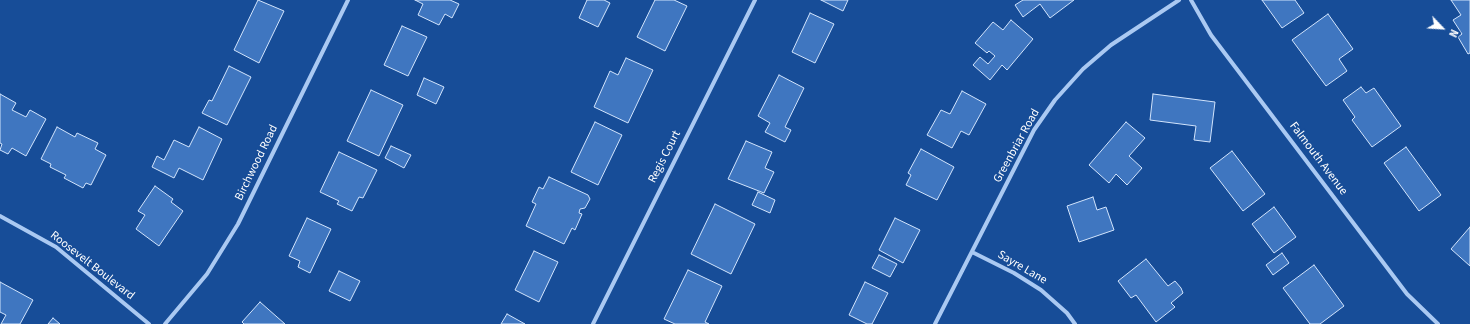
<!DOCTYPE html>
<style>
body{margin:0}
#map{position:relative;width:1470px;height:324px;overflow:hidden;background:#174d98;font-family:"Source Sans 3",sans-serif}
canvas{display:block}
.north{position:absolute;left:1422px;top:8px;width:40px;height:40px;-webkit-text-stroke:3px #174d98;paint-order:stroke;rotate:115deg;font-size:11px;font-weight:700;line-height:16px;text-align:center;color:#fff}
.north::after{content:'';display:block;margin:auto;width:14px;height:18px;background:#fff;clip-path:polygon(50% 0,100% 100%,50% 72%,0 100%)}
</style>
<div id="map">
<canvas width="1470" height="324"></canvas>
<div class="north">N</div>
</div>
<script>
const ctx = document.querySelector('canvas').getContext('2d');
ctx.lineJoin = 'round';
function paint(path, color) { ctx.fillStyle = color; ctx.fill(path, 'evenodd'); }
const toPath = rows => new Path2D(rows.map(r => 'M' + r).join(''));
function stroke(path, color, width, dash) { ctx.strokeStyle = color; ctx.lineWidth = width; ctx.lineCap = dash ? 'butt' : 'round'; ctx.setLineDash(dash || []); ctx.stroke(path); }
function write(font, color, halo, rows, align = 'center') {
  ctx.font = font + ' "Source Sans 3",sans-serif'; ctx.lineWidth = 3; ctx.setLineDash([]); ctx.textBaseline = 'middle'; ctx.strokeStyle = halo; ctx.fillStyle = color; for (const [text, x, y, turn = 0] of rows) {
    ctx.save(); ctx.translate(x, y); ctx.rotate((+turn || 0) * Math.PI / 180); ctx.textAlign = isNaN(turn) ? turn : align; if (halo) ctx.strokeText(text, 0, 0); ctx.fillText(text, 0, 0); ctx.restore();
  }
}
const building = toPath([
 [258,0,284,11,259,63,234,50,258,0],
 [415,0,450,0,459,4,452,18,445,14,439,25,418,15,423,4,415,0],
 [587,0,604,0,610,3,598,27,579,18,587,0],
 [655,0,674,0,687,6,665,51,637,37,655,0],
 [821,0,848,0,843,11,821,0],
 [1023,0,1074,0,1050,18,1040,4,1023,17,1015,5,1023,0],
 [1262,0,1295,0,1304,13,1282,28,1262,0],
 [1451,0,1470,0,1470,53,1468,54,1458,37,1462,34,1453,20,1461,15,1451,0],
 [810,13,834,24,815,63,792,52,810,13],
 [1328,14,1353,49,1339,59,1347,71,1326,86,1292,40,1328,14],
 [1011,20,1033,39,1007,70,1002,65,990,80,973,65,980,57,988,64,995,56,989,51,987,53,975,43,993,22,1003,30,1011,20],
 [402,26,427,37,408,76,384,65,402,26],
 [626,58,653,70,628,123,594,107,610,71,618,75,626,58],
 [229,66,251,77,227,125,202,113,209,100,212,101,229,66],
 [779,75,804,88,785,127,791,130,785,142,765,132,770,123,758,116,779,75],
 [424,78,444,87,436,104,417,95,424,78],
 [1361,87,1366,93,1374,88,1401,126,1372,147,1352,120,1355,117,1343,100,1361,87],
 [371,90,403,105,379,156,347,141,371,90],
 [962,91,986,104,969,135,961,131,952,148,927,135,941,110,950,114,962,91],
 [0,94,16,103,12,110,26,117,30,110,46,119,26,156,12,148,8,154,0,150,2,144,0,143,0,94],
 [1153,94,1215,102,1210,142,1194,140,1196,126,1150,120,1153,94],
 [595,122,622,135,598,185,571,172,595,122],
 [1126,122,1145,138,1129,156,1142,168,1127,185,1116,174,1109,183,1089,165,1126,122],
 [57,127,75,137,77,133,98,143,95,149,106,155,91,185,86,183,83,188,64,178,66,175,50,167,51,164,41,159,57,127],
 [199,127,222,139,203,180,179,168,174,178,152,167,157,156,164,160,174,140,189,147,199,127],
 [746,141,772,152,765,168,774,172,764,193,728,179,746,141],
 [391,146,411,155,404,168,385,158,391,146],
 [1406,147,1441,195,1419,211,1384,163,1406,147],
 [921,149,954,167,937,200,906,185,911,175,908,173,921,149],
 [1232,151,1265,194,1243,211,1210,168,1232,151],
 [339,152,377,170,363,198,359,197,352,211,337,204,339,201,320,192,339,152],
 [549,177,588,195,590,199,585,208,580,209,579,213,582,214,575,230,572,228,564,244,526,226,536,204,532,202,539,187,543,189,549,177],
 [155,186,173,199,171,202,183,211,159,246,136,229,145,215,138,211,155,186],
 [758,192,775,200,770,213,752,205,758,192],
 [1093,197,1097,210,1106,207,1114,230,1079,242,1067,206,1093,197],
 [715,204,755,224,731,274,691,254,715,204],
 [1274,207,1296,237,1274,253,1252,224,1274,207],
 [307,218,331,229,310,273,298,267,300,261,289,256,307,218],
 [895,218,920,230,903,263,879,250,895,218],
 [1470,227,1470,266,1451,249,1470,227],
 [534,251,558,262,539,302,515,290,534,251],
 [1282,253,1289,263,1273,275,1266,265,1282,253],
 [879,255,897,264,890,277,872,268,879,255],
 [1146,259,1168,286,1175,281,1181,288,1183,293,1171,303,1175,307,1156,322,1136,295,1131,298,1118,281,1146,259],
 [1314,265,1344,306,1320,324,1310,324,1283,288,1314,265],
 [688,270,722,286,705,322,709,324,675,324,664,319,688,270],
 [339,271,360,281,350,301,329,291,339,271],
 [0,282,33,300,20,324,1,324,6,315,0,312,0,282],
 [865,282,888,293,872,324,867,324,849,315,865,282],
 [260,302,285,324,244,324,242,322,260,302],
 [507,314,525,324,501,324,507,314],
 [53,318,60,324,48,324,53,318]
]);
const minor = toPath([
 [1191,0,1211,35,1407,294,1438,324],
 [0,216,56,247,149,324],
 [972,252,1014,273,1041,290,1067,313,1075,324],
 [165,324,207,274,238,224,348,0],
 [593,324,755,0],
 [935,324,1034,130,1055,100,1083,69,1111,45,1179,0]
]);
const streetNames = [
 ["Greenbriar Road",1017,146,-61],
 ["Regis Court",665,157,-63],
 ["Falmouth Avenue",1318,159,53],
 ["Birchwood Road",257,163,-64],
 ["Roosevelt Boulevard",92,266,38],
 ["Sayre Lane",1022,268,30]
];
paint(building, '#3f76c0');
stroke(building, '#d2e4fc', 1);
stroke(minor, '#aac9f2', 4);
write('12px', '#fff', '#174d98', streetNames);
</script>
